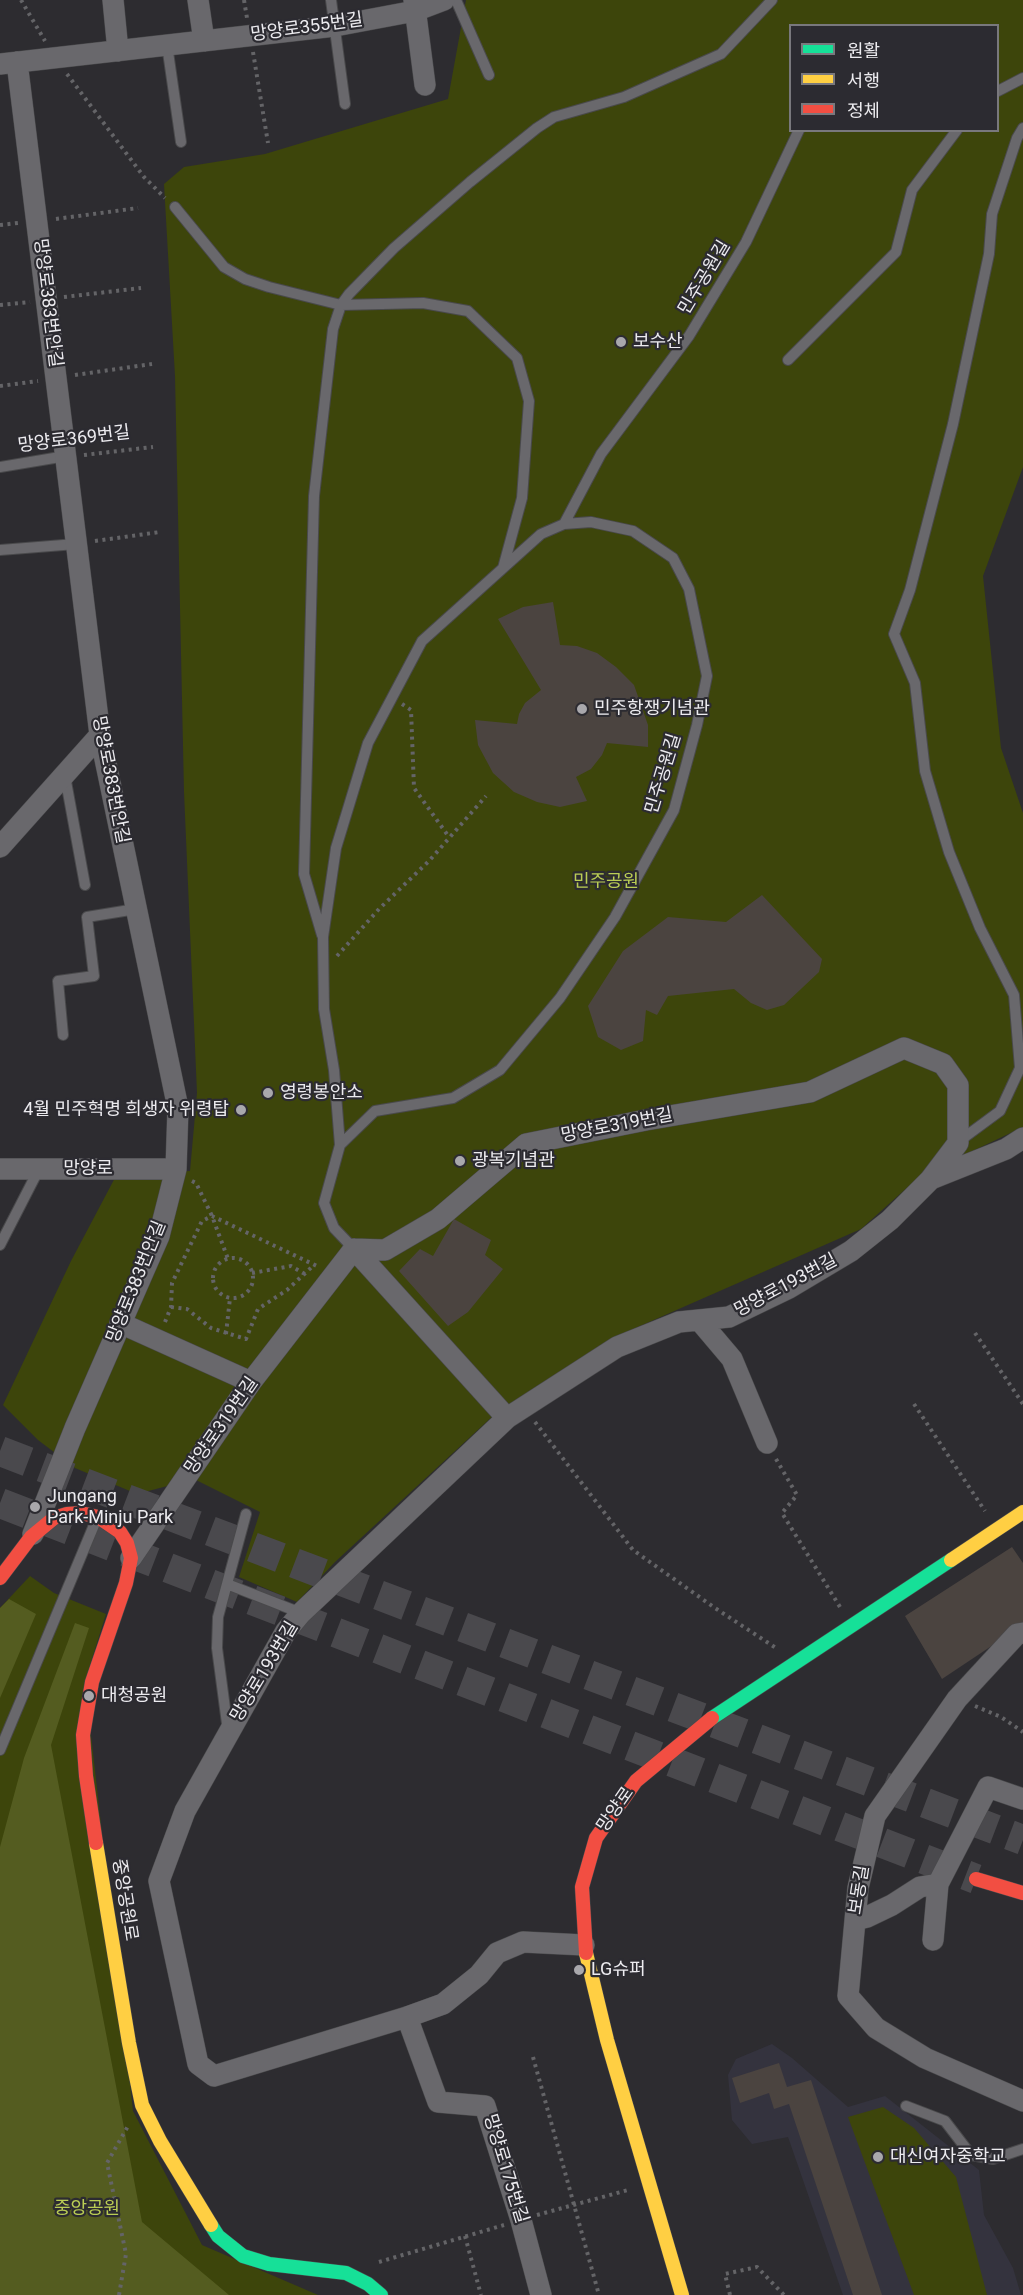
<!DOCTYPE html>
<meta charset="utf-8">
<style>
body{margin:0}
#map{position:relative;width:1023px;height:2295px;overflow:hidden;background:#2d2c30;font-family:Roboto,"Noto Sans KR",sans-serif}
canvas{display:block}
.legend{position:absolute;left:789px;top:24px;width:210px;height:108px;box-sizing:border-box;background:#2c2b31;border:2px solid #79787d;margin:0;padding:8px 10px;list-style:none;font-size:18px;color:#ecebef}
.legend li{display:flex;align-items:center;gap:12px;height:30px}
.legend b{width:30px;border:2px solid #79787d}
</style>
<div id="map">
<canvas width="1023" height="2295"></canvas>
<ul class="legend">
<li><b style="height:8px;background:#16e098"></b>원활</li>
<li><b style="height:8px;background:#ffcf43"></b>서행</li>
<li><b style="height:8px;background:#f24e42"></b>정체</li>
</ul>
</div>
<script>
const ctx = document.querySelector('canvas').getContext('2d');
ctx.lineJoin = 'round';
function paint(path, color) { ctx.fillStyle = color; ctx.fill(path, 'evenodd'); }
const toPath = rows => new Path2D(rows.map(r => 'M' + r).join(''));
function stroke(path, color, width, dash) { ctx.strokeStyle = color; ctx.lineWidth = width; ctx.lineCap = dash ? 'butt' : 'round'; ctx.setLineDash(dash || []); ctx.stroke(path); }
function write(font, color, halo, rows, align = 'center') {
  ctx.font = font + ' Roboto,"Noto Sans KR",sans-serif'; ctx.lineWidth = 4.5; ctx.setLineDash([]); ctx.textBaseline = 'middle'; ctx.strokeStyle = halo; ctx.fillStyle = color; for (const [text, x, y, turn = 0] of rows) {
    ctx.save(); ctx.translate(x, y); ctx.rotate((+turn || 0) * Math.PI / 180); ctx.textAlign = isNaN(turn) ? turn : align; if (halo) ctx.strokeText(text, 0, 0); ctx.fillText(text, 0, 0); ctx.restore();
  }
}
const built = toPath([
 [772,2044,792,2058,848,2107,885,2096,979,2170,984,2215,1013,2268,1021,2295,843,2295,788,2137,752,2144,732,2120,728,2075,736,2059]
]);
const green = toPath([
 [466,0,1023,0,1023,467,983,576,1001,748,1023,813,1023,1127,920,1176,861,1229,615,1337,494,1415,335,1562,297,1602,239,1577,260,1512,194,1479,137,1494,75,1468,38,1440,3,1405,71,1261,117,1174,190,1171,197,1093,184,792,175,376,164,184,184,167,265,154,448,99],
 [790,26,998,26,998,130,790,130],
 [30,1576,54,1593,106,1614,85,1681,133,2111,202,2245,318,2295,0,2295,0,1608],
 [883,2107,914,2128,956,2177,987,2295,914,2295,848,2117]
]);
const forest = toPath([
 [9,1599,36,1614,0,1698,0,1608],
 [75,1623,89,1628,51,1745,142,2222,229,2295,0,2295,0,1847,24,1758]
]);
const building = toPath([
 [553,602,560,645,577,646,597,653,616,667,634,685,648,725,648,747,607,743,602,755,591,769,576,777,587,801,560,807,537,802,514,792,493,773,478,745,475,720,517,724,519,714,525,703,541,690,498,619,523,607],
 [762,895,822,959,819,972,784,1005,767,1010,751,1003,734,989,668,996,657,1015,646,1010,643,1041,621,1050,598,1037,588,1006,623,951,668,917,726,922],
 [454,1219,491,1240,485,1255,503,1269,468,1312,448,1326,399,1271,420,1249,433,1256],
 [1012,1547,1023,1563,1023,1625,942,1679,905,1616],
 [779,2063,787,2087,811,2080,882,2295,853,2295,789,2104,774,2109,769,2093,740,2103,732,2078]
]);
const secondaryTunnel = toPath([
 [0,1451,1023,1840],
 [0,1503,976,1879]
]);
const path = toPath([
 [21,0,45,41],
 [244,0,247,18],
 [253,52,268,143],
 [67,74,144,177,165,198],
 [56,219,138,208],
 [0,225,18,223],
 [64,297,141,288],
 [0,305,30,302],
 [75,375,152,364],
 [0,386,38,381],
 [84,455,153,447],
 [95,541,160,532],
 [402,704,411,710,414,788,449,837],
 [337,956,379,909,429,861,486,796],
 [192,1181,196,1183,212,1216,228,1259],
 '213 1278a20 20 0 1 1 40 0a20 20 0 1 1-40 0Z',
 [252,1273,291,1266,305,1274],
 [171,1307,187,1309,211,1328,246,1339,258,1309,287,1290,314,1265],
 [165,1322,171,1307,172,1283,202,1221,212,1216,319,1267],
 [975,1333,1023,1404],
 [226,1334,230,1298],
 [914,1404,985,1511],
 [535,1422,633,1550,715,1608,776,1648],
 [776,1459,797,1495,782,1513,840,1607],
 [975,1706,1001,1717,1023,1732],
 [533,2057,599,2295],
 [537,2215,628,2190],
 [465,2236,481,2295],
 [379,2262,504,2225],
 [119,2295,126,2254,107,2163,128,2126],
 [730,2295,725,2274,757,2267,784,2295]
]);
const lane = toPath([
 [331,0,345,104],
 [456,0,489,75],
 [167,45,181,142],
 [998,91,1023,78],
 [175,207,224,267,245,279,269,287,341,305,423,303,468,311,517,358,529,401,522,498,503,568],
 [788,360,896,252,912,190,957,130],
 [0,467,66,456],
 [564,524,601,454,689,336,746,242,799,130],
 [0,550,76,544],
 [65,776,85,885],
 [322,935,304,874,314,496,333,329,341,305,349,294,394,248,470,182,537,128,554,117,624,97,721,54,772,0],
 [63,1035,58,981,94,976,87,917,136,909],
 [958,1142,1000,1111,1020,1068,1014,995,980,928,949,852,925,771,915,683,894,634,910,590,953,424,989,254,992,214,1017,138,1023,128],
 [340,1145,334,1070,324,1009,323,937,336,848,368,743,422,641,541,534,564,524,591,522,633,531,673,558,689,589,707,676,697,725,674,810,615,917,560,998,500,1070,453,1098,375,1111,340,1145,324,1203,334,1228,354,1249],
 [0,1245,39,1169],
 [227,1584,301,1613],
 [228,1731,217,1648,218,1617,246,1514],
 [0,1750,97,1518],
 [906,2106,945,2121,971,2155,993,2159,1023,2149]
]);
const street = toPath([
 [113,0,118,51],
 [198,0,204,41],
 [414,0,425,85],
 [17,62,100,735,178,1108,176,1169,159,1236,75,1428,33,1534],
 [0,64,335,26,415,11,444,0],
 [0,847,100,735],
 [0,1169,176,1169],
 [931,1179,1006,1149,1023,1138],
 [354,1249,507,1418],
 [699,1320,732,1359,767,1443],
 [120,1323,251,1382],
 [131,1558,251,1382,354,1249,385,1250,438,1219,526,1144,646,1120,810,1092,904,1048,943,1064,958,1085,958,1143,930,1180,890,1220,851,1251,789,1288,729,1317,679,1322,617,1347,507,1418,301,1613,286,1631,185,1811,159,1881,198,2064,214,2076,407,2017,443,2004,479,1975,497,1953,523,1942,584,1945],
 [1023,1633,1017,1634,957,1699,875,1816,858,1888,848,1996,876,2028,925,2058,1023,2101],
 [855,1920,867,1917,892,1905,920,1887,938,1884],
 [933,1940,938,1884,988,1787,1023,1799],
 [407,2017,438,2102,485,2106,521,2220,541,2295]
]);
const fast = toPath([
 [712,1718,951,1560],
 [211,2225,218,2236,243,2256,269,2264,346,2273,368,2284,381,2295]
]);
const slow = toPath([
 [951,1560,1023,1512],
 [96,1843,129,2043,142,2105,160,2141,211,2225],
 [586,1953,607,2040,682,2295]
]);
const jam = toPath([
 [0,1578,31,1537,54,1518,67,1514,81,1513,98,1517,120,1532,127,1543,131,1558,126,1583,92,1682,83,1735,86,1776,96,1843],
 [976,1879,1023,1893],
 [586,1953,582,1887,596,1838,636,1781,712,1718]
]);
const markers = [
 [621,342,6,"#a9a8ac"],
 [582,709,6,"#a9a8ac"],
 [268,1093,6,"#a9a8ac"],
 [241,1110,6,"#a9a8ac"],
 [460,1161,6,"#a9a8ac"],
 [35,1507,6,"#a9a8ac"],
 [89,1696,6,"#a9a8ac"],
 [579,1970,6,"#a9a8ac"],
 [878,2157,6,"#a9a8ac"]
];
const streetNames = [
 ["망양로355번길",307,28,-8],
 ["민주공원길",705,278,-59],
 ["망양로383번안길",47,303,83],
 ["망양로369번길",74,440,-7],
 ["민주공원길",664,774,-73],
 ["망양로383번안길",110,780,79],
 ["망양로319번길",617,1126,-11],
 ["망양로",88,1169],
 ["망양로383번안길",137,1282,-68],
 ["망양로193번길",786,1286,-28],
 ["망양로319번길",222,1426,-55],
 ["망양로193번길",265,1672,-59],
 ["망양로",616,1810,-55],
 ["보동길",860,1890,-81],
 ["중앙공원로",124,1900,81],
 ["망양로175번길",505,2169,73]
];
const poiNames = [
 ["보수산",633,342],
 ["민주항쟁기념관",594,709],
 ["영령봉안소",280,1093],
 ["4월 민주혁명 희생자 위령탑",229,1110,"right"],
 ["광복기념관",472,1161],
 ["Jungang",47,1497],
 ["Park-Minju Park",47,1518],
 ["대청공원",101,1696],
 ["LG슈퍼",591,1970],
 ["대신여자중학교",890,2157]
];
const parkNames = [
 ["민주공원",606,882],
 ["중앙공원",87,2209]
];
paint(built, '#34333e');
paint(green, '#3d450b');
paint(forest, '#545c20');
paint(building, '#4b4440');
stroke(secondaryTunnel, '#4a494d', 30, [30, 15]);
stroke(lane, '#49494b', 12);
stroke(street, '#49494b', 22);
stroke(fast, '#49494b', 15);
stroke(slow, '#49494b', 15);
stroke(jam, '#49494b', 15);
stroke(path, '#646467', 4, [3, 4.5]);
stroke(lane, '#69686c', 10);
stroke(street, '#69686c', 21);
stroke(fast, '#16e098', 14);
stroke(slow, '#ffcf43', 14);
stroke(jam, '#f24e42', 14);
for (const [x, y, r, color] of markers) { const dot = new Path2D(); dot.arc(x, y, r, 0, 2 * Math.PI); ctx.fillStyle = color; ctx.fill(dot); stroke(dot, '#2c2b31', 2); }
write('18px', '#ecebef', '#2c2b31', streetNames);
write('18px', '#ecebef', '#2c2b31', poiNames, 'left');
write('18px', '#bacd54', '#2c2b31', parkNames);
</script>
